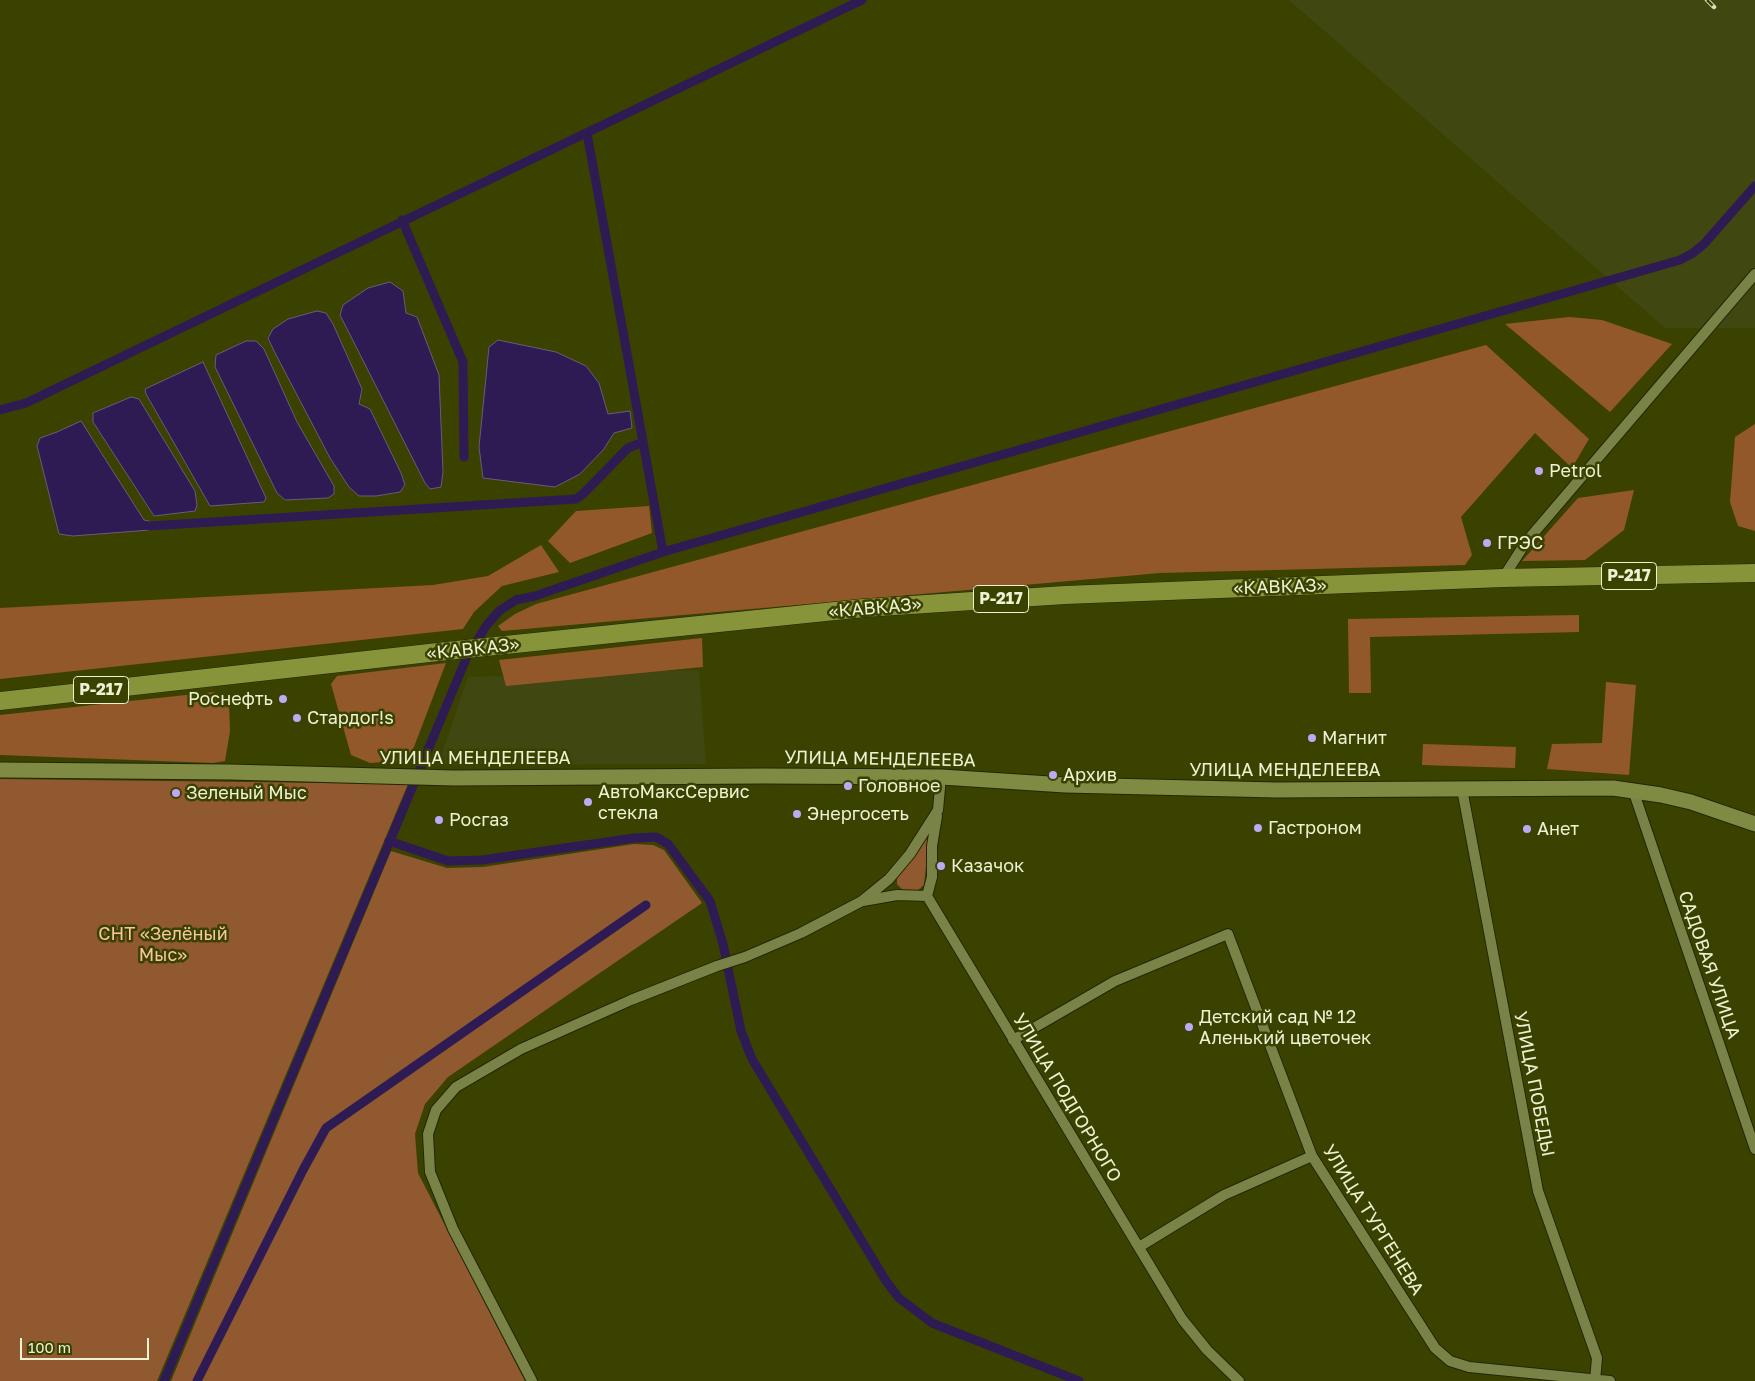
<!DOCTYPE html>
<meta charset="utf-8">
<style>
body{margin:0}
#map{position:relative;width:1755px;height:1381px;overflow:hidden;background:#3b4200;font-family:"Golos Text",sans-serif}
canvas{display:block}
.scale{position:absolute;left:20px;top:1338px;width:129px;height:22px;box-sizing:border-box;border:2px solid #ecf2d3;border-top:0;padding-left:6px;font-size:15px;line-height:18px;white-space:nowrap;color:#ecf2d3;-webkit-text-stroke:4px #3b4200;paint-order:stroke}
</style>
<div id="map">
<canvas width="1755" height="1381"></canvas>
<div class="scale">100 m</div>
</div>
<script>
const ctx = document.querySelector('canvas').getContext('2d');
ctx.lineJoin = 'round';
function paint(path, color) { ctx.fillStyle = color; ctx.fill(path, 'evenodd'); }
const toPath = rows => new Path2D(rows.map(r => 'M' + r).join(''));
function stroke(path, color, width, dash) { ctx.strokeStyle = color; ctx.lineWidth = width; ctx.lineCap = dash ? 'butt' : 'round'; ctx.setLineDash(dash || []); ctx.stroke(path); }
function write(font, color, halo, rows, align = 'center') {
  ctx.font = font + ' "Golos Text",sans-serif'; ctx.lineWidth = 5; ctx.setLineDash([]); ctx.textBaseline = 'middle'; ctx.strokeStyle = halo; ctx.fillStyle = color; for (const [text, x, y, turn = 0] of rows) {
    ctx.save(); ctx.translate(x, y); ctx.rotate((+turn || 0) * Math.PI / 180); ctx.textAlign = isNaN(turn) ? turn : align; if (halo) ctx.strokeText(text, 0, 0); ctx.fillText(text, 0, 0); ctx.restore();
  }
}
const built = toPath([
 [1289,0,1755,0,1755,328,1665,328],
 [699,670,706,764,438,765,468,677]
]);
const green = toPath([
 [0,779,408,784,157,1381,0,1381],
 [925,837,929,838,924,885,918,890,911,892,903,890,897,884,897,878],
 [634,844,653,845,664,850,702,903,448,1077,425,1104,415,1134,418,1173,525,1381,171,1381,391,851,447,868,483,867]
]);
const forest = toPath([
 [1569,317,1602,320,1672,344,1610,412,1505,324],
 [1486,345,1589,439,1572,468,1535,433,1461,517,1472,555,1465,565,1160,573,502,631,498,626,515,614,536,604],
 [1755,424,1755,531,1738,526,1730,502,1735,437],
 [1634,490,1624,530,1585,560,1522,561,1578,498],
 [649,506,652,533,570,563,548,541,576,511],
 [541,545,559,572,502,586,474,612,463,629,0,679,0,608,433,585,488,576],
 [1579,615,1579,632,1370,637,1371,693,1349,693,1348,619],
 [702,638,703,667,506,686,499,660],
 [446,663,409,760,370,763,351,755,331,684,337,676],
 [1606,682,1636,685,1629,775,1547,769,1552,744,1602,743],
 [214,692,229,703,230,731,225,761,213,763,0,755,0,715],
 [1423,744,1516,747,1515,768,1422,765]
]);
const water = toPath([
 [390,282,403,291,406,313,417,317,439,375,443,472,441,487,430,489,425,483,340,315,343,305,368,288,390,282],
 [317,311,326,313,333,324,362,389,359,404,370,409,401,473,405,485,400,492,376,496,359,496,349,487,330,458,274,351,268,338,273,329,288,319,317,311],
 [498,340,556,352,586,366,599,383,608,414,630,411,632,428,614,433,604,449,580,474,555,487,483,478,479,447,489,347,498,340],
 [246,341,256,341,264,349,297,422,334,486,334,494,328,498,285,500,277,493,215,367,216,355,246,341],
 [203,362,266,498,264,502,210,506,146,394,145,389,203,362],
 [131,397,139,399,195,491,197,505,195,511,154,516,93,422,93,413,131,397],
 [81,421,144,520,149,521,150,530,73,536,59,534,37,446,40,438,57,432,81,421]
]);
const canal = toPath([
 [587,133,663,552],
 [402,220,463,362,464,457],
 [0,410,26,403,862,0],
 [149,526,576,499,583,494,628,448,643,442],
 [389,841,448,861,482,860,634,838,656,837,668,844,710,901,723,944,741,1031,752,1059,886,1281,899,1298,932,1323,1079,1381],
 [164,1381,466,659,486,626,499,611,516,600,535,596,663,552,1680,260,1693,253,1704,244,1755,186],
 [197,1381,303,1170,326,1128,646,905]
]);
const minor = toPath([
 [1503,578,1526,542,1755,274],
 [1462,789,1538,1191,1597,1358,1595,1381],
 [1633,790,1755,1149],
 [937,816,932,846,932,877,927,896,1182,1319,1207,1350,1239,1381],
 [863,901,897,895,927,896],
 [1013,1040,1115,981,1228,934,1312,1156,1435,1348,1450,1361,1469,1367,1610,1381],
 [1139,1247,1224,1195,1312,1156],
 [532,1381,453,1229,430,1172,428,1134,436,1110,456,1087,521,1049,631,1000,717,966,745,957,801,933,862,901,889,879,910,854,938,810,941,777]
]);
const secondary = toPath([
 [0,770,230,772,454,778,763,776,941,777,1065,785,1276,790,1613,788,1661,795,1691,802,1755,824]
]);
const trunk = toPath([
 [0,701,447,651,864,608,1065,595,1503,578,1755,573]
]);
const rail = toPath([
 [1707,0,1714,7]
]);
const markers = [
 [1539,471,5,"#bea9f5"],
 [1487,543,5,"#bea9f5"],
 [283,699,5,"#bea9f5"],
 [297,718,5,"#bea9f5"],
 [1312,738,5,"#bea9f5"],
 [1053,775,5,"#bea9f5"],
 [848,786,5,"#bea9f5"],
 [176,793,5,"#bea9f5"],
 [588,802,5,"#bea9f5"],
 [797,814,5,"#bea9f5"],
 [439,820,5,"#bea9f5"],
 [1258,828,5,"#bea9f5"],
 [1527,829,5,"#bea9f5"],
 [941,866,5,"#bea9f5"],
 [1189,1027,5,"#bea9f5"]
];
const shields = [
 [1629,576,55],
 [1001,599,55],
 [101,690,55]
];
const shieldNames = [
 ["Р-217",1629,576],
 ["Р-217",1001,599],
 ["Р-217",101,690]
];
const poiNames = [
 ["Petrol",1549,471],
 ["ГРЭС",1497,543],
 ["Роснефть",273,699,"right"],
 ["Стардог!s",307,718],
 ["Магнит",1322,738],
 ["Архив",1063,775],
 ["Головное",858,786],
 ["АвтоМаксСервис",598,792],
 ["стекла",598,813],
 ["Зеленый Мыс",186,793],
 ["Энергосеть",807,814],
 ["Росгаз",449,820],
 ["Гастроном",1268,828],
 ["Анет",1537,829],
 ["Казачок",951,866],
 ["Детский сад № 12",1199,1017],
 ["Аленький цветочек",1199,1038]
];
const streetNames = [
 ["«КАВКАЗ»",1280,587,-2],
 ["«КАВКАЗ»",875,608,-5],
 ["«КАВКАЗ»",473,649,-6],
 ["УЛИЦА МЕНДЕЛЕЕВА",475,758],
 ["УЛИЦА МЕНДЕЛЕЕВА",880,759,1],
 ["УЛИЦА МЕНДЕЛЕЕВА",1285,770],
 ["САДОВАЯ УЛИЦА",1709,965,71],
 ["УЛИЦА ПОБЕДЫ",1534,1084,79],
 ["УЛИЦА ПОДГОРНОГО",1067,1098,59],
 ["УЛИЦА ТУРГЕНЕВА",1373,1220,58]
];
const parkNames = [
 ["СНТ «Зелёный",163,934],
 ["Мыс»",163,955]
];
paint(built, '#404711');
paint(green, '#905930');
paint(forest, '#93582a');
paint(water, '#2f1b53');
stroke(water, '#685c79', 1);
stroke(canal, '#2f1b53', 9);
stroke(minor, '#222706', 12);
stroke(secondary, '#222706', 17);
stroke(trunk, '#222706', 19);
stroke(minor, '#7a8347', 10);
stroke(secondary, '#7f8a42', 15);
stroke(trunk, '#88943a', 18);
stroke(rail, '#d9dfbd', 4.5);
stroke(rail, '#3b4200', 2.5, [8]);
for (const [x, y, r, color] of markers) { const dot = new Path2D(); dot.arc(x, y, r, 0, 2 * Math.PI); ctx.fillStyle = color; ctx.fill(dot); stroke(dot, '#3b4200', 2); }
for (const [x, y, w] of shields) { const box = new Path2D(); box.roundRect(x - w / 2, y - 13.5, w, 27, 4); ctx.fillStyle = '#3b4200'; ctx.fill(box); stroke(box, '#ecf2d3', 1); }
write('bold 16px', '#ecf2d3', null, shieldNames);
write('18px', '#ecf2d3', '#3b4200', poiNames, 'left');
write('18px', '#ecf2d3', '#3b4200', streetNames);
write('18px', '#fac6a2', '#3b4200', parkNames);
</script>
